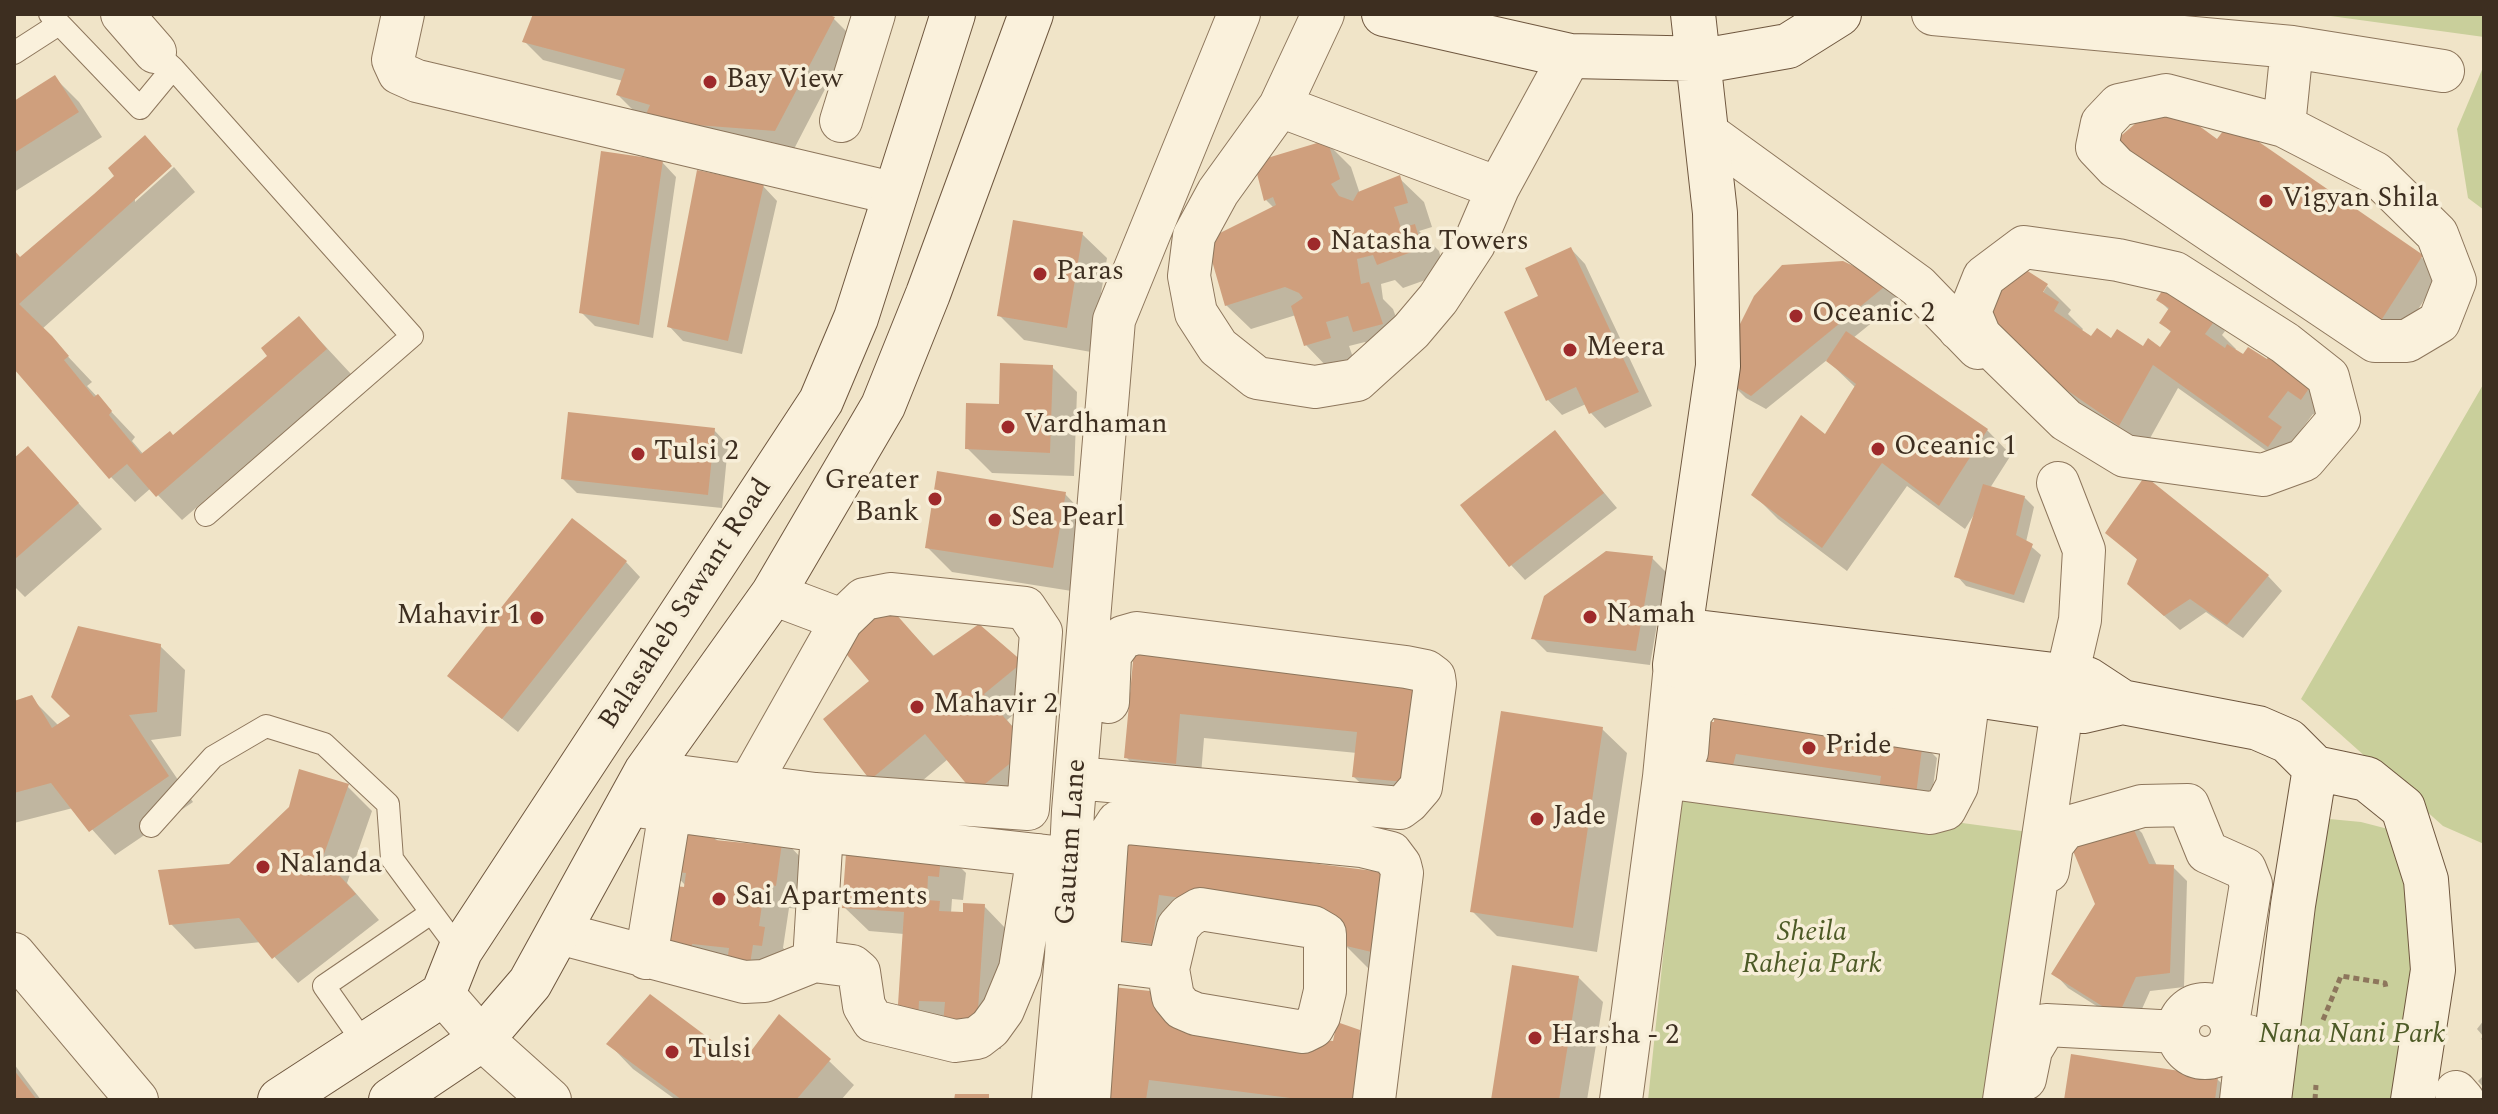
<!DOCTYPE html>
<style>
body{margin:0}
#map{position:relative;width:2498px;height:1114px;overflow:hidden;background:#f0e4c8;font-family:Spectral,serif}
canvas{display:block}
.frame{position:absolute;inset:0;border:16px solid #3d2e20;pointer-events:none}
</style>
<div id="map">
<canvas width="2498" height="1114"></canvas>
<div class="frame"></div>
</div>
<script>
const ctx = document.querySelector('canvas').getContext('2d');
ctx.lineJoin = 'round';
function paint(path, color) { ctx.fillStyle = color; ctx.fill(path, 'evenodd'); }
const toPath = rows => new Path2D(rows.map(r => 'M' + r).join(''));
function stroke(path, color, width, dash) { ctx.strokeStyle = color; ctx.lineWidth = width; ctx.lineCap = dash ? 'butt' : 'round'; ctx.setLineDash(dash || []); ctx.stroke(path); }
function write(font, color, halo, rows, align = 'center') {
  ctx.font = font + ' Spectral,serif'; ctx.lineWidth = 7; ctx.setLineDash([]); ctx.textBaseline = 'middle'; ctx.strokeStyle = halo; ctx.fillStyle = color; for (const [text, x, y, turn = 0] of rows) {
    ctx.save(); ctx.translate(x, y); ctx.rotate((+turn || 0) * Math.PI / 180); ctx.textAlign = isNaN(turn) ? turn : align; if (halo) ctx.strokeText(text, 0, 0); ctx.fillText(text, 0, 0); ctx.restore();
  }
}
const green = toPath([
 [2316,14,2484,14,2484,37],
 [2484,65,2484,210,2468,198,2457,129],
 [2484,383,2484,844,2443,826,2301,699],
 [1681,785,2029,832,1994,1100,1648,1100],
 [2319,818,2361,822,2392,830,2413,894,2420,955,2407,1100,2282,1100]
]);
const shadow = toPath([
 [535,14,819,14,834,19,852,37,794,149,636,113,618,95,623,81,543,60,524,41],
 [55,78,79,102,102,137,14,192,14,103],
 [145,138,171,164,135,197,135,202,174,167,195,192,42,329,92,382,87,386,135,437,132,441,144,455,173,437,270,357,299,318,351,374,182,520,151,488,135,502,111,477,14,365,14,252,20,259,117,176],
 [1326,142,1351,167,1360,194,1399,178,1424,202,1432,227,1419,231,1439,251,1445,273,1403,288,1395,280,1381,284,1383,299,1393,309,1407,348,1379,356,1365,342,1349,346,1355,363,1330,370,1306,345,1296,315,1251,329,1226,305,1274,208,1266,200],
 [2217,142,2421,257,2440,275,2394,347],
 [662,162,676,177,653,338,595,326,581,312],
 [763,186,777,201,742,354,683,341,669,326],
 [1082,234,1107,258,1091,352,1024,340,999,315],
 [1571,249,1585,264,1652,406,1605,428,1591,413,1586,404,1562,415,1548,400,1541,297],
 [1888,285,1901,299,1853,338,1987,430,2011,455,1990,488,2024,497,2034,507,2026,542,2041,555,2024,603,1966,586,1957,576,1975,513,1965,529,1907,486,1847,571,1778,519,1754,495,1826,437,1856,388,1827,360,1766,409,1746,398,1731,383,1730,360],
 [2047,286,2071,310,2068,314,2083,329,2081,332,2092,339,2143,349,2161,350,2172,333,2161,322,2169,310,2159,300,2200,307,2225,331,2222,335,2236,349,2234,351,2267,362,2272,355,2337,407,2326,423,2313,414,2293,441,2293,470,2178,388,2144,449,2005,354],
 [1052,367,1077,392,1074,476,992,473,967,448,1001,406],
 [714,430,728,445,722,508,577,493,563,479],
 [1554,433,1617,508,1525,580,1511,565],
 [28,448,102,529,25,597,14,586,14,461],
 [1065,494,1089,519,1078,592,952,572,927,547],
 [2108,533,2268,576,2282,591,2243,638,2206,612,2180,630,2144,598,2139,561],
 [1652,558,1666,572,1650,665,1547,652,1533,638],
 [626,562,640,577,518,732,450,676],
 [887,607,935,657,979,627,1046,687,1007,720,1053,772,1000,816,948,759,896,803,872,779,872,681],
 [160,646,185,670,181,736,151,740,193,802,115,855,73,808,14,823,14,703,31,698,59,726],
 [1135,654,1414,681,1429,806,1379,801,1354,777,1357,753,1204,738,1200,787,1150,782,1126,757],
 [1701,723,1922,743,1937,758,1929,816,1745,787],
 [1602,729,1627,753,1597,952,1497,936,1472,911],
 [347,786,372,811,347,883,379,920,298,983,261,942,195,949,171,924,230,866],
 [2128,819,2142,833,2157,866,2173,867,2187,881,2184,987,2150,991,2133,1029,2068,988,2054,973,2097,905],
 [714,837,719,842,767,847,782,838,806,863,800,909,789,908,783,948,789,953,693,986,686,886,671,870],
 [1122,841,1389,875,1405,977,1369,969,1344,944,1183,919,1176,968,1110,938],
 [941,848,966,873,963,900,952,899,951,913,965,914,984,906,1008,931,1001,1049,924,1044,904,934,869,931,844,907],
 [1578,977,1603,1002,1587,1100,1493,1100],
 [1115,989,1335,1043,1359,1032,1384,1057,1380,1100,1103,1100],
 [2484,1020,2484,1042,2481,1039,2483,1036,2477,1029],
 [609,1044,742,1066,829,1061,854,1085,841,1100,676,1100,633,1069],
 [14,1064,41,1100,14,1100],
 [2484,1075,2484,1088,2478,1081],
 [2217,1079,2236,1097,2235,1100,2066,1100]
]);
const building = toPath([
 [533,14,826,14,835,17,775,131,643,121,650,105,616,95,625,69,522,42],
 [55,75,79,112,14,153,14,101],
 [2176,109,2217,139,2230,122,2423,255,2375,330,2109,146,2149,112],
 [145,135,172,166,19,304,52,336,69,356,64,360,94,397,98,394,112,411,109,415,141,454,170,431,173,435,267,356,261,348,299,316,327,349,156,497,127,464,109,479,14,369,14,250,20,257,94,194,114,176,108,168],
 [1327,140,1340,179,1331,184,1339,196,1353,201,1358,192,1400,175,1408,203,1394,207,1401,228,1415,224,1422,248,1377,265,1373,255,1357,259,1361,284,1369,282,1383,324,1353,332,1348,316,1326,322,1331,338,1304,346,1291,306,1303,298,1299,293,1285,287,1225,306,1206,240,1276,205,1273,197,1264,201,1254,162],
 [601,151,663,160,639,325,579,313],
 [697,170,764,184,728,341,667,327],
 [1013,220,1083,232,1067,328,997,316],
 [1571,247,1639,392,1589,414,1576,387,1546,401,1504,312,1538,296,1525,268],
 [1843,261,1889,283,1751,396,1729,383,1734,336,1754,296,1782,265],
 [2012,261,2048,284,2043,292,2059,302,2054,311,2091,336,2097,328,2111,338,2117,329,2143,346,2148,338,2160,347,2171,331,2159,323,2169,308,2156,300,2168,282,2202,305,2197,312,2213,323,2205,334,2225,348,2227,344,2243,354,2248,347,2267,359,2271,352,2314,381,2301,400,2288,391,2268,417,2282,427,2268,447,2153,365,2119,426,1978,329],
 [1846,331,1988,429,1939,506,1882,463,1822,548,1751,495,1801,415,1825,434,1856,384,1826,361],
 [1000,363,1053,365,1050,453,965,449,966,403,999,404],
 [568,412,715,428,708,495,561,479],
 [1555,430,1604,493,1509,567,1460,505],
 [28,446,79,503,14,560,14,458],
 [937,471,1066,492,1053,568,925,548],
 [2145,476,2269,575,2227,625,2190,599,2164,616,2127,584,2137,559,2105,533],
 [1983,484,2025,496,2016,535,2033,544,2014,595,1954,577],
 [572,518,627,561,502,719,447,676],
 [1606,551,1653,556,1636,651,1531,639,1544,596],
 [887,604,933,656,979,624,1023,662,984,694,1030,747,974,793,925,734,870,780,823,719,869,681,837,643],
 [78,626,161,644,157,712,129,715,169,776,89,832,51,783,14,793,14,701,32,695,52,728,70,716,51,697],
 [1134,651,1414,679,1405,782,1352,777,1357,732,1180,714,1176,764,1124,758],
 [1715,700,1923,741,1915,802,1878,796,1881,776,1736,754,1731,773,1693,766,1699,721,1714,722],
 [1501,711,1603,727,1573,928,1470,912],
 [299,769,349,784,323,857,356,894,272,959,239,918,169,925,158,870,229,864,289,807],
 [2128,816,2149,864,2174,865,2170,973,2136,977,2118,1016,2051,974,2095,904,2069,841],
 [678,831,715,835,715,840,765,845,766,835,783,836,776,886,765,884,759,926,765,927,762,946,753,945,749,971,726,969,729,948,692,944,690,964,666,962,676,886,684,887,686,873,668,871],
 [1120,839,1390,873,1380,954,1342,945,1342,919,1159,895,1152,944,1107,939],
 [847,840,942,846,939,877,928,876,927,900,940,901,939,911,963,912,963,903,985,904,977,1025,943,1023,945,1002,919,1001,918,1022,897,1020,904,912,842,908],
 [1512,965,1579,976,1559,1100,1491,1100],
 [1113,987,1169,993,1166,1022,1333,1041,1337,1022,1360,1030,1355,1100,1306,1100,1149,1080,1146,1100,1101,1100],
 [650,994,742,1063,779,1014,831,1059,796,1100,682,1100,606,1044],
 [2071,1054,2218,1077,2215,1100,2064,1100],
 [14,1070,37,1100,14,1100],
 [955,1094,989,1094,989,1100,954,1100]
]);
const path = toPath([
 [2323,1020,2341,976,2385,983,2386,988],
 [2315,1100,2316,1085]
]);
const lane = toPath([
 [50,14,140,108,173,68],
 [155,52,173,68,412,336,206,515],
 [14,53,59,24],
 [151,826,213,757,266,726,324,744,388,804,392,859,460,951],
 [364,1043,324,986,431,913]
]);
const street = toPath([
 [122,14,155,52],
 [403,14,393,60,399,73,417,81,896,194],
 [1323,14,1280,106,1218,192,1194,236,1189,276,1196,313,1218,347,1257,378,1315,387,1357,380,1411,331,1438,299,1474,244,1498,188,1570,56],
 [1933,14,2292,47,2443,71],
 [1280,106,1498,188],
 [841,121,874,14],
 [2284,126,2166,95,2119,105,2102,123,2097,147,2116,167,2375,341,2407,341,2439,322,2455,281,2437,234,2375,173,2284,126,2292,47],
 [1707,133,1918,286,1978,348],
 [1959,329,1970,312,1984,277,2024,247,2118,260,2175,273,2285,343,2328,377,2339,419,2304,460,2263,475,2125,456,2066,420,1980,336,1970,312],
 [1687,752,1690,714,1703,697,1709,696,1963,736],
 [646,772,815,794,1028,809,1041,632,1025,608,890,594,864,599,842,620,773,594],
 [1664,777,1930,813,1945,809,1957,786,1969,694],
 [1077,778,1400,808,1408,802,1421,787,1435,684,1434,677,1426,671,1406,667,1137,633,1123,637,1110,655,1108,702],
 [749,785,842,620],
 [629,805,822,831,1064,858],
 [2048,871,2052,845,2065,828,2142,806,2188,805,2207,852,2245,869,2251,884,2229,1017],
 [559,933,744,982,764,981,814,961,852,966,859,972,864,1006,873,1021,955,1041,977,1038,990,1028,1003,1010,1020,969,1038,855],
 [14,954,137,1100],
 [1071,957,1168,969,1173,997,1182,1008,1196,1014,1303,1032,1313,1027,1319,1016,1325,991,1325,934,1313,927,1200,909,1188,916,1178,927,1168,969],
 [646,958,670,811],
 [814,961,822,831],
 [443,994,482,1039,550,1100],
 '2178 1031a27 27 0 1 1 54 0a27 27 0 1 1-54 0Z',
 [2025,1079,2031,1050,2046,1025,2178,1032],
 [2456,1092,2463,1100],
 [1053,1100,1066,956,1073,811,1114,320,1239,14],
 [1089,1100,1107,839,1118,822,1362,846,1391,853,1400,865,1402,873,1374,1100],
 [1621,1100,1664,777,1675,665],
 [2004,1100,2067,676,2080,620,2084,550,2058,483],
 [2241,1100,2248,1036]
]);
const secondary = toPath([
 [1384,14,1570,56,1714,59,1788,46,1839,14],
 [1693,14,1715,213,1718,366,1675,665,1969,694,2083,711,2122,702,2258,728,2288,741,2315,768,2367,779,2403,808,2426,880,2433,970,2413,1100],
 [1680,630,2087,679,2122,702],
 [280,1100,443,994,460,951,821,401,856,318,953,14],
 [391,1100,482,1039,530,983,646,772,773,594,883,406,928,294,1031,14],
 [2269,1100,2293,905,2315,768]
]);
const markers = [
 [710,82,8,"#9e2a2b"],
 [2266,201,8,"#9e2a2b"],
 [1314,244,8,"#9e2a2b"],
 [1040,274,8,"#9e2a2b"],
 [1796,316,8,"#9e2a2b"],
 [1570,350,8,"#9e2a2b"],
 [1008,427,8,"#9e2a2b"],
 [1878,449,8,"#9e2a2b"],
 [638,454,8,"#9e2a2b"],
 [935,499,8,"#9e2a2b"],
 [995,520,8,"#9e2a2b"],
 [1590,617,8,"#9e2a2b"],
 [537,618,8,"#9e2a2b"],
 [917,707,8,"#9e2a2b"],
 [1809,748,8,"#9e2a2b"],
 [1537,819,8,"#9e2a2b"],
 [263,867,8,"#9e2a2b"],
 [719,899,8,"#9e2a2b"],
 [1535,1038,8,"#9e2a2b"],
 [672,1052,8,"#9e2a2b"]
];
const poiNames = [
 ["Bay View",726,82],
 ["Vigyan Shila",2282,201],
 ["Natasha Towers",1330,244],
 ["Paras",1056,274],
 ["Oceanic 2",1812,316],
 ["Meera",1586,350],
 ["Vardhaman",1024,427],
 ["Oceanic 1",1894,449],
 ["Tulsi 2",654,454],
 ["Greater",919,483,"right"],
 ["Bank",919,515,"right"],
 ["Sea Pearl",1011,520],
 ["Namah",1606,617],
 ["Mahavir 1",521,618,"right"],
 ["Mahavir 2",933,707],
 ["Pride",1825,748],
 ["Jade",1553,819],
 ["Nalanda",279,867],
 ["Sai Apartments",735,899],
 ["Harsha - 2",1551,1038],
 ["Tulsi",688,1052]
];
const streetNames = [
 ["Balasaheb Sawant Road",687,605,-57],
 ["Gautam Lane",1073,842,-86]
];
const parkNames = [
 ["Sheila",1812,935],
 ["Raheja Park",1812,967],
 ["Nana Nani Park",2352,1037]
];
paint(green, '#c9cf9b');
paint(shadow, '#0003');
paint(building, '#cf9f7d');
stroke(lane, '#8d765c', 24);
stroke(street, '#8d765c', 44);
stroke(secondary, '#6f573f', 46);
stroke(path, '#8d765c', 5, [6, 4]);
stroke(lane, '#faf1dc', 22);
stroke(street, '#faf1dc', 42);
stroke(secondary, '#faf1dc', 44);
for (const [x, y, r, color] of markers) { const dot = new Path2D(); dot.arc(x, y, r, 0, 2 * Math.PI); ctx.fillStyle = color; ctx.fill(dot); stroke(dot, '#f7eed8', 3); }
write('28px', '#3d2e20', '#f7eed8', poiNames, 'left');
write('28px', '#3d2e20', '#f7eed8', streetNames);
write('italic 28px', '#4d5a26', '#f7eed8', parkNames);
</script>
